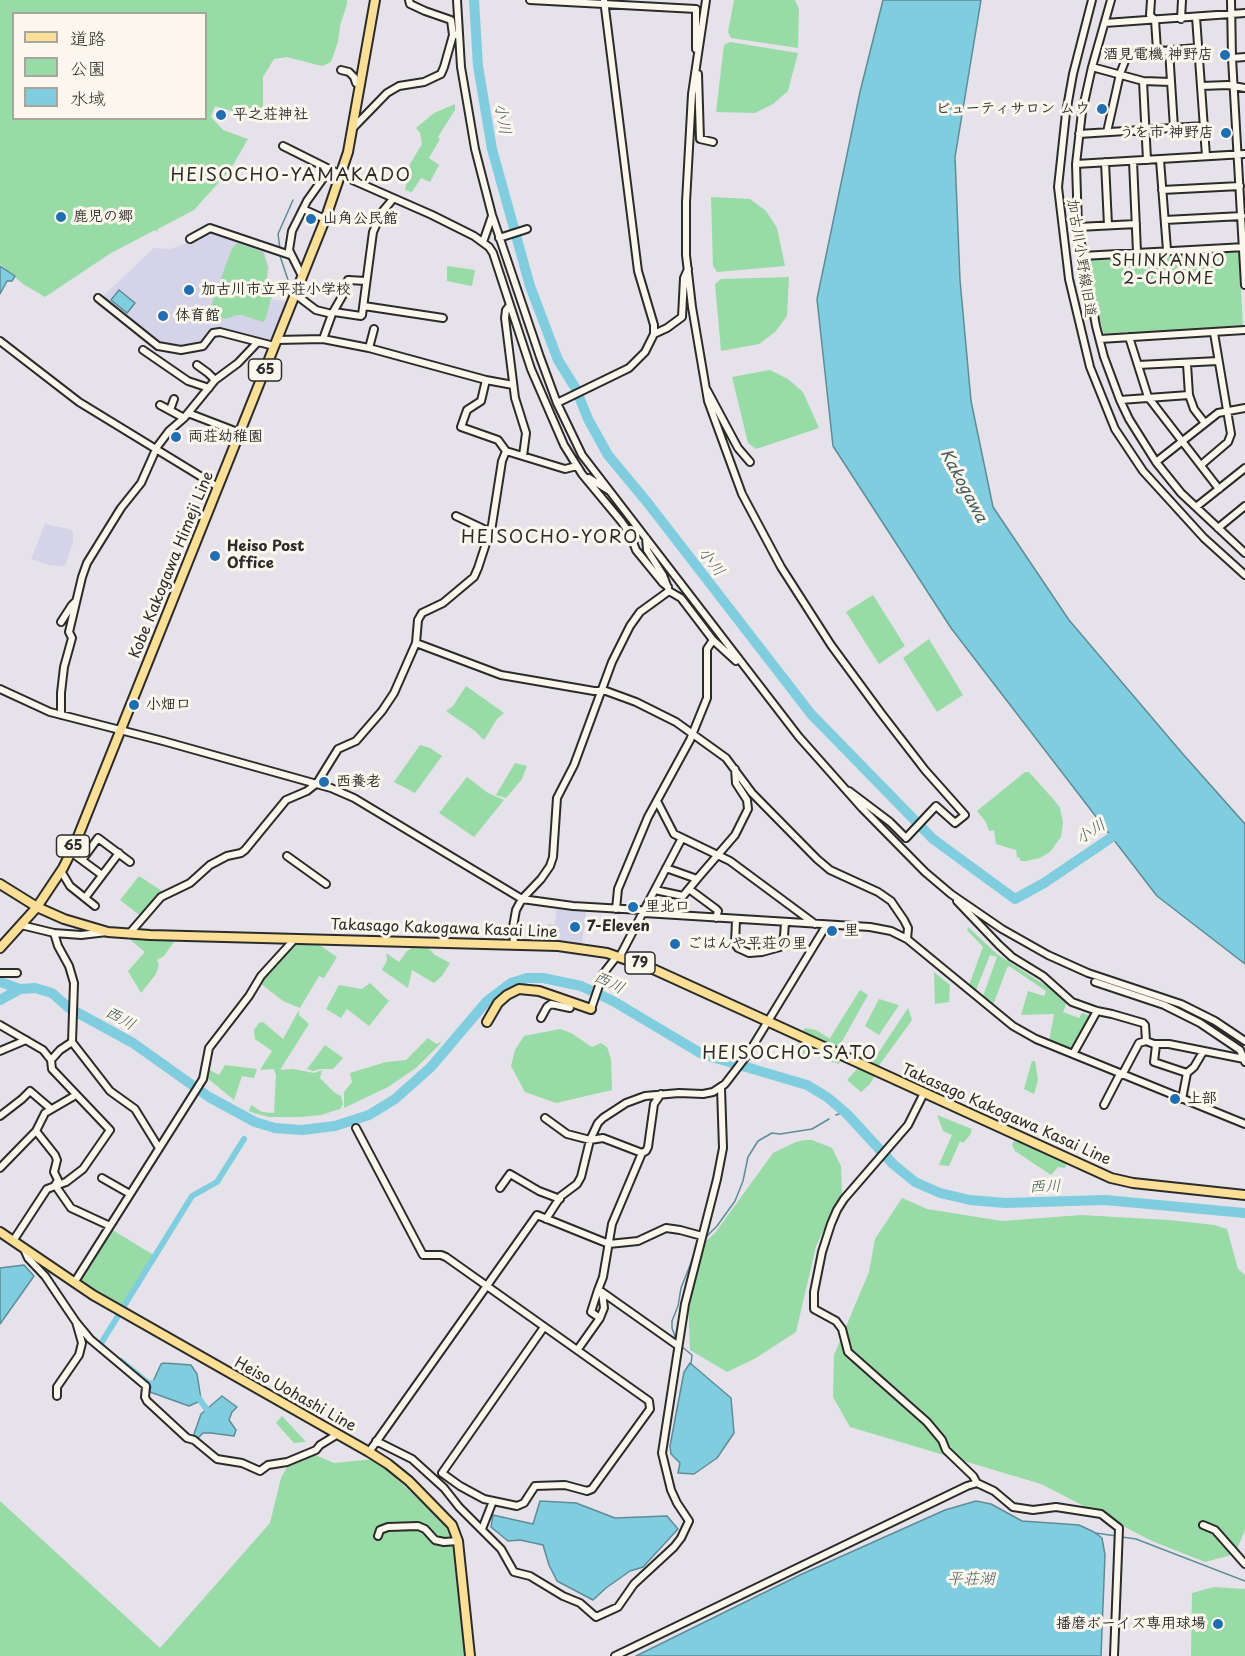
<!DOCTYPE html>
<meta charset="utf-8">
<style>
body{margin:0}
#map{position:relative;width:1245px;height:1656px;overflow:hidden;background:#e5e2e9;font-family:"Playpen Sans","Klee One",sans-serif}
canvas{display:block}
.legend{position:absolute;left:12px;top:12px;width:195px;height:108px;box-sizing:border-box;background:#fbf7ec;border:2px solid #a8a59f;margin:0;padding:8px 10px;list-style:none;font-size:18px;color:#2b2b2b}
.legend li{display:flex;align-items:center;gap:12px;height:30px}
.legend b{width:30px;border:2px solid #a8a59f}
</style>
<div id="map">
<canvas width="1245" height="1656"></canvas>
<ul class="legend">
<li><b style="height:8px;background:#fbdf96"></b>道路</li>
<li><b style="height:16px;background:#98dba6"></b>公園</li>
<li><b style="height:16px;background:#80cde0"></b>水域</li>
</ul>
</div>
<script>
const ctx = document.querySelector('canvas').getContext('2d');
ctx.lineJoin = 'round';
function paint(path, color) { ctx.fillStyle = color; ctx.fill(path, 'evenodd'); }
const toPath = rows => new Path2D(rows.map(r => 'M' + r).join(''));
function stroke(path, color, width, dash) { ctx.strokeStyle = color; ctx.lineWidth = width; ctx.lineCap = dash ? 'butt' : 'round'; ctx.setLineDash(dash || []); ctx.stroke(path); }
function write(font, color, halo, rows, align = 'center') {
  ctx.font = font + ' "Playpen Sans","Klee One",sans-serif'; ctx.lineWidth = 6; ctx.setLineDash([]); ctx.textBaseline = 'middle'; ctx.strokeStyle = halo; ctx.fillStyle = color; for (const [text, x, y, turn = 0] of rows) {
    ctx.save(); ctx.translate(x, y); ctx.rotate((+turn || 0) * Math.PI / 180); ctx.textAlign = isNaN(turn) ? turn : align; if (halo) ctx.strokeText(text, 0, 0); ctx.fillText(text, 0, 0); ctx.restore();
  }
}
const built = toPath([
 [210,231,264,251,269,268,267,283,272,299,289,302,278,329,275,330,271,339,267,341,221,329,214,331,198,345,181,348,159,343,101,298,154,248,171,249,192,241],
 [45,524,69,529,73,532,73,543,65,566,49,565,31,559],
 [557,909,586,912,582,944,545,943,547,924,555,924]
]);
const green = toPath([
 [0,0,347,0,347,4,340,26,338,42,331,62,322,66,287,57,274,59,263,77,263,111,254,118,215,106,211,117,223,130,248,139,230,170,194,210,158,229,157,232,155,230,111,253,45,297,23,284,0,264],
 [14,14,206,14,206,118,14,118],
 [734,0,795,0,799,9,798,48,731,38,728,32],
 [730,42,798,53,788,91,773,104,755,113,716,112,724,45],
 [455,104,455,110,438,137,440,139,429,158,439,165,430,182,421,178,412,192,405,190,410,164,422,144,420,133,416,128,434,113],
 [711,197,750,199,766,211,777,228,785,266,717,272,713,266],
 [238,243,263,252,268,267,266,283,271,298,266,318,263,322,242,315,237,315,226,319,208,314,232,248],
 [1239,250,1243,327,1106,336,1103,332,1087,260],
 [447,266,475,270,472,286,447,281],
 [789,277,787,316,775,332,759,344,721,351,715,284,721,279],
 [770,370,788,379,803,392,819,428,756,449,748,443,732,377],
 [873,595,905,646,879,664,846,612],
 [929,639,963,695,937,712,903,658],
 [466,686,504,713,497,719,484,740,475,731,446,711,453,706],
 [420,745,430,748,442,756,415,793,394,782],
 [515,763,527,766,522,779,506,798,496,795],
 [1025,772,1029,772,1054,800,1060,808,1063,823,1061,837,1050,852,1040,858,1026,861,1020,861,1020,858,1017,857,1016,850,996,844,994,830,989,831,986,822,977,811],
 [467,777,488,793,504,800,474,837,439,813],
 [139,876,165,893,142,917,120,900],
 [968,927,997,954,1068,1000,1063,1012,1079,1018,1082,1013,1091,1016,1074,1046,1068,1049,1049,1042,1054,1014,1021,1015,1028,991,1044,996,1046,991,1009,966,1007,968,993,1005,983,996,997,957,990,955,976,990,969,985,983,947,967,930],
 [128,938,176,939,164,956,157,960,159,964,156,974,141,993,128,971,145,952],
 [297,941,318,944,337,957,324,978,319,976,300,1008,283,1001,260,983,293,943],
 [415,946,427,947,435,955,450,963,442,976,434,983,412,970,408,988,382,970,387,960,386,953,399,962,407,951],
 [934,972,950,985,949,1002,935,1004],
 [370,983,389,1001,369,1026,347,1009,341,1018,326,1009,339,985,362,989],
 [860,990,868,995,840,1045,845,1048,843,1052,802,1033,805,1028,816,1030,832,1040,830,1038],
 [879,999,899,1005,879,1035,865,1026],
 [908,1008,912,1020,878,1067,871,1064],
 [299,1010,299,1015,309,1024,280,1070,293,1069,314,1073,322,1070,320,1078,335,1093,341,1096,343,1104,340,1109,321,1115,301,1117,269,1117,254,1113,249,1111,251,1105,262,1112,274,1113,276,1075,274,1069,260,1070,272,1051,255,1039,254,1030,259,1023,263,1022,283,1039],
 [560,1029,571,1033,592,1047,601,1043,607,1047,611,1059,612,1090,556,1103,525,1092,511,1066,515,1050,524,1036],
 [428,1038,436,1044,442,1042,416,1068,388,1087,344,1108,344,1092,352,1082,350,1073,386,1062,406,1060],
 [799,1042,840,1060,839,1064,817,1057,793,1055],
 [325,1045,343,1058,333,1069,320,1069,313,1071,307,1069],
 [1032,1061,1035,1061,1038,1080,1034,1094,1024,1089],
 [208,1063,210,1070,219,1075,225,1065,257,1069,254,1078,242,1076,234,1100,206,1077],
 [859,1067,876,1074,870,1084,861,1092,847,1080],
 [937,1115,972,1129,970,1135,963,1143,960,1141,949,1166,939,1165,952,1135,943,1131],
 [1015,1139,1067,1162,1065,1168,1058,1167,1051,1175,1015,1151,1012,1145],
 [805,1140,812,1140,832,1148,841,1166,842,1193,816,1246,796,1332,756,1358,727,1372,690,1350,688,1296,703,1244,715,1233,773,1153,796,1142],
 [902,1198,927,1209,1002,1221,1081,1215,1169,1220,1214,1225,1227,1229,1238,1269,1245,1275,1245,1530,1235,1554,1205,1562,1152,1541,1041,1484,850,1427,833,1397,834,1355,869,1272,875,1239],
 [111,1229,155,1256,121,1308,77,1282],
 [282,1416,306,1442,294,1443,276,1423],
 [313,1454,334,1463,375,1459,449,1527,455,1552,466,1656,0,1656,0,1501,160,1648,270,1523,281,1478,290,1462],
 [1214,1587,1245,1589,1245,1656,1191,1656,1192,1593]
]);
const water = toPath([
 [883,0,981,0,955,157,960,280,971,401,993,507,1069,620,1182,753,1245,824,1245,964,1157,896,951,628,833,446,817,299,860,92,883,0],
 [0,266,15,276,12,281,7,281,0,294,0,266],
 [119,290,135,303,127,313,111,300,119,290],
 [24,1265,34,1276,0,1324,0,1268,24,1265],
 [164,1363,191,1365,197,1374,201,1399,198,1402,189,1406,150,1392,151,1386,161,1364,164,1363],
 [690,1363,731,1398,734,1433,717,1458,694,1474,678,1473,680,1463,671,1454,670,1446,684,1372,690,1363],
 [222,1396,237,1407,232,1412,229,1420,236,1430,234,1436,211,1433,203,1433,198,1438,193,1437,201,1414,222,1396],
 [540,1501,576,1503,615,1518,667,1516,678,1529,643,1567,630,1571,606,1588,593,1600,557,1581,549,1565,543,1545,520,1540,508,1541,491,1527,493,1515,533,1524,540,1501],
 [976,1501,991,1504,1022,1521,1079,1525,1094,1532,1102,1538,1105,1555,1101,1656,636,1656,802,1574,945,1510,976,1501]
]);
const stream = toPath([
 [280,249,278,234,293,200],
 [279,253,292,292],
 [836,1115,844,1112],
 [704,1239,717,1226,735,1201,743,1181,748,1157,758,1141,772,1133,780,1134,812,1129,829,1119],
 [676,1339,672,1328,672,1321,678,1306,681,1288,698,1245],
 [681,1346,692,1355,691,1364],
 [1095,1533,1117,1536],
 [1122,1537,1136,1539,1245,1581]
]);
const canal = toPath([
 [124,1306,192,1196,217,1182,244,1139],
 [104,1348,100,1345,118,1316],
 [121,1361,148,1383,160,1384],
 [195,1393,210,1414]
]);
const river = toPath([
 [474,0,478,66,492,149,530,286,558,360,576,389,588,419,608,455,647,502,811,714,933,839,1015,899,1044,883,1124,829],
 [0,982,20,989],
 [0,1000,20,989,35,988,52,993,69,1008,133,1043,209,1097,255,1122,275,1128,302,1130,335,1126,369,1115,395,1099,431,1067,487,1001,511,983,527,978,543,978,581,986,613,1001,702,1054,807,1085,827,1097,847,1114,893,1164,915,1182,940,1193,970,1200,1005,1203,1105,1200,1245,1213]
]);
const minor = toPath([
 [409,0,410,4,425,11,451,20,453,35],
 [457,0,461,67,466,96,475,149,492,215,540,357,557,403,582,455,799,737,862,808,925,872,951,894,1002,929,1048,955,1088,973,1181,1004,1215,1021,1245,1041],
 [530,0,696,9,696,49],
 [706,0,692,94,686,202,686,255,692,307,708,401,742,494,781,567,831,645,881,713,925,770,965,815,955,823,936,806,906,838,890,822,849,791],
 [1092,0,1073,74,1066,113,1058,187,1069,279,1090,367,1115,429,1143,471,1204,538,1245,575],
 [1111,0,1092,67,1082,112,1076,164,1078,227,1096,326,1104,357,1120,400,1129,419,1156,462,1181,493,1245,553],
 [1151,0,1150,15,1155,20,1157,50],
 [1231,0,1232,58,1245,285],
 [1196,17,1206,156],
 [1181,19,1182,0],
 [1105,23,1245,13],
 [1169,50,1174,128],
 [1232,58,1245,57],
 [1092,67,1143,81,1171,82],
 [341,70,349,72,354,77,356,83,361,84],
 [698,74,700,139,713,142],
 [1143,81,1147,160],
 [1201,86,1228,85,1245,88],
 [353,128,387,93,399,86,424,82,441,74,444,67,453,35,459,35],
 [1107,132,1120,74,1125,61,1132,53,1198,48],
 [1079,134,1203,126],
 [283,146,341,175,432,215,474,236,489,247,493,253,510,305,506,310,505,318,515,398,526,433,523,456],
 [1160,160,1167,250],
 [1133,161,1137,252],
 [1105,162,1108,225],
 [1076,164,1245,154],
 [1162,190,1240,186],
 [303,209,325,219],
 [1165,220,1242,216],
 [1078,227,1136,224],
 [499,238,527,229],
 [190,239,210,228,290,255],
 [483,242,492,216],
 [1082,256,1245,247],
 [302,276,289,250,292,231,307,201,329,170],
 [295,294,316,310,332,314],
 [98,298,158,346,181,350,203,346,213,333,220,332,274,346],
 [510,305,531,369,564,445,582,474,621,521,630,534,636,550,663,583,668,587],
 [364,306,443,318],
 [334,312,361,316,362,315,373,232,382,212,393,199],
 [654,334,667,328,682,317,684,278,688,269],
 [1129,337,1148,397,1219,489],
 [323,339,332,314,344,293,348,280,366,281],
 [1100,339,1245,330],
 [277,340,323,339,369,348,486,380,513,385],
 [0,341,79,402,218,487],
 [369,348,374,329],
 [143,350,188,381,209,388],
 [1187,364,1189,395,1194,409,1204,422],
 [197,365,208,373,215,380],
 [1138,365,1218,361],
 [486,380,481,401,467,410,461,427,498,440,506,451,565,469,577,466,579,469],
 [707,390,738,448,750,462],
 [1120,400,1189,395],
 [557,403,629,368,645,352,654,334,654,325,638,271,604,0],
 [160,405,184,418],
 [170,410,174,399],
 [188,413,240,433],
 [1156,462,1218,413,1245,408],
 [1201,465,1228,442,1231,434,1214,333],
 [589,478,608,490],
 [1196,507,1245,468],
 [456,516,490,532],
 [1218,528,1245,506],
 [646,538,647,550,663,575,668,588],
 [669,591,681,598,713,640,736,661],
 [61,622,72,605,76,601],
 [416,643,501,675,594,691,606,691,636,702,676,722,726,758,752,793,817,859,830,870,878,892,891,901,904,920,908,928,907,939],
 [0,689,50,712,163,741,331,788,354,798,522,899,573,906,640,910,644,913,870,927,891,931,907,939,1013,1026,1036,1039,1245,1124],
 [61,715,61,693,64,667,72,638,69,632,82,577,87,563,121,508,141,483,157,447,169,431,184,418,215,380,238,363,257,343],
 [657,801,674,834,730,861,815,924],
 [75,855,102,875],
 [287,856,326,884],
 [82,860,98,838,130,862],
 [61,871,70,886,95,906],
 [697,879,735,835,748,809,747,800,736,783,735,769],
 [689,889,716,909,718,911,716,918],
 [655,890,683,896,697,879,666,868],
 [85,898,119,853],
 [957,901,999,945,1012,957,1043,976,1072,1002,1097,1011,1112,1014,1143,1023,1145,1025,1146,1041,1154,1044,1169,1044,1244,1059,1245,1062],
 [616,909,618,889,648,817,690,740,707,698,707,649,713,640],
 [736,920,735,944,738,948,749,953,762,952,780,947,784,936,785,923],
 [21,925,54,933,58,946,69,966,74,983,72,1042,110,1091,135,1109,159,1148],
 [54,933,81,935,107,932],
 [129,934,161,897,190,883,210,865,227,856,241,853,245,850,286,800,307,791,317,783,338,749,356,741,382,711,394,693,416,643,418,620,422,613,443,603,474,577,478,568,492,525,502,461,506,451],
 [514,945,513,927,516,910,522,899,541,879,550,866,553,857,557,798,574,765,612,662,630,626,640,612,669,591],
 [620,956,682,838],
 [0,973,17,973],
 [1095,982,1164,1005,1200,1023,1240,1050,1244,1059],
 [591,1009,603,974,617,956],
 [541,1018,547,1007,551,1004,570,1008],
 [0,1025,43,1050,51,1060,52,1069,110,1130,83,1169,66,1182,47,1189,13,1241],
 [1156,1045,1154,1062,1187,1073],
 [0,1051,26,1040],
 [1073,1054,1097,1011],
 [51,1060,60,1050,72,1042],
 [1122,1075,1139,1043,1146,1041],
 [924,1093,908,1125,844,1199,837,1210,831,1224,822,1252,814,1292,814,1309,836,1321,842,1329,848,1352,927,1422,942,1440,946,1450,973,1476,977,1483,994,1491,1013,1507,1033,1510,1056,1507,1101,1514,1119,1528,1114,1656],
 [1182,1099,1187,1073,1194,1067,1203,1052],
 [1104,1105,1120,1074],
 [0,1116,22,1099,30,1091,51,1109],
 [545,1118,567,1134,590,1140,603,1138,642,1153],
 [356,1128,423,1255,441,1255,446,1257,649,1401,650,1409,592,1489,587,1491,565,1485,535,1486,524,1503,517,1506,484,1499,460,1486,442,1473,544,1327],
 [36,1131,55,1155,57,1160,54,1172,58,1180,55,1185,71,1208,110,1226],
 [0,1168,36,1131,45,1113,76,1095],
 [102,1178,130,1194],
 [500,1188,510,1174,539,1191,560,1199],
 [546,1219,561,1196,577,1184,581,1177,590,1140,598,1123,603,1118,626,1103,645,1096,679,1093,703,1094,713,1092,725,1084,748,1054,826,926],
 [24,1249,28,1258,45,1276,76,1322,82,1343,79,1355,57,1387,57,1396],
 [74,1283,203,1079,209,1048,249,996,261,976,292,942,293,938],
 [598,1290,591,1312,600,1318],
 [602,1292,677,1345],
 [76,1322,90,1339,146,1386,145,1397,147,1401,187,1438,194,1440,217,1459,242,1463,260,1471,268,1465,287,1462,316,1450,320,1445,338,1434],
 [578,1349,600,1318,604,1308,602,1292,598,1290,603,1277,612,1224,642,1153,646,1151,648,1147,654,1104,661,1094],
 [376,1441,412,1459,444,1488,459,1507,501,1549,514,1572,530,1576,563,1596,580,1603,596,1617,618,1607,634,1584,674,1547,681,1538,689,1521,677,1503,671,1490,662,1453,685,1304,717,1179,723,1148,721,1088],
 [369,1452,537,1215,609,1244,638,1241,666,1228,680,1230,702,1236],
 [1203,1525,1215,1530,1245,1564],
 [482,1529,493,1501],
 [378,1536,380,1530,388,1527,418,1526,425,1529,435,1540,444,1542,458,1541],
 [615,1656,967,1486,977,1483]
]);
const major = toPath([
 [0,884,37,907,64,919,108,932,150,935,558,946,607,953,653,969,1111,1178,1133,1183,1245,1195],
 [0,948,37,907,63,868,75,844,326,217,348,152,375,0],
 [487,1022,498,1003,507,995,519,989,539,991,591,1009],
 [0,1232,93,1295,369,1452,388,1464,409,1481,452,1525,458,1541,470,1656]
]);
const markers = [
 [1225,55,6,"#1f6fb2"],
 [1102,109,6,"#1f6fb2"],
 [221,115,6,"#1f6fb2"],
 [1226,133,6,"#1f6fb2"],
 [61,217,6,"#1f6fb2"],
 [311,219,6,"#1f6fb2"],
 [189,290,6,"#1f6fb2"],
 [163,316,6,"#1f6fb2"],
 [176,437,6,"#1f6fb2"],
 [215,556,6,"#1f6fb2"],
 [134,705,6,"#1f6fb2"],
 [324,782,6,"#1f6fb2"],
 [633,907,6,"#1f6fb2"],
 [575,927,6,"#1f6fb2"],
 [832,931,6,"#1f6fb2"],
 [675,944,6,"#1f6fb2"],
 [1175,1099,6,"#1f6fb2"],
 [1218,1624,6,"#1f6fb2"]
];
const shields = [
 [265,370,33],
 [73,846,33],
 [640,963,30]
];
const shieldNames = [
 ["65",265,370],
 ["65",73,846],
 ["79",640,963]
];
const poiNames = [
 ["酒見電機 神野店",1213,55,"right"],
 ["ビューティサロン ムウ",1090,109,"right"],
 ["平之荘神社",233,115],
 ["うを市 神野店",1214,133,"right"],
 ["鹿児の郷",73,217],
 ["山角公民館",323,219],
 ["加古川市立平荘小学校",201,290],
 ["体育館",175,316],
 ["両荘幼稚園",188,437],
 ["Heiso Post",227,547],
 ["Office",227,564],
 ["小畑口",146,705],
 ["西養老",336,782],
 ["里北口",645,907],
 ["7-Eleven",587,927],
 ["里",844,931],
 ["ごはんや平荘の里",687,944],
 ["上部",1187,1099],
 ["播磨ボーイズ専用球場",1206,1624,"right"]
];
const streetNames = [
 ["加古川小野線旧道",1081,258,81],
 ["Kobe Kakogawa Himeji Line",172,565,-68],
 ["Takasago Kakogawa Kasai Line",444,929,2],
 ["Takasago Kakogawa Kasai Line",1006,1115,24],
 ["Heiso Uohashi Line",295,1395,29]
];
const waterNames = [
 ["小川",502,119,80],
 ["Kakogawa",963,486,62],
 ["小川",711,562,52],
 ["小川",1091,832,-33],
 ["西川",609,983,26],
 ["西川",120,1019,29],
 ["西川",1045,1187,-2],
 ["平荘湖",971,1580]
];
const neighbourhoodNames = [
 ["SHINKANNO",1169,262],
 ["2-CHOME",1169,280]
];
const quarterNames = [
 ["HEISOCHO-YAMAKADO",291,176],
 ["HEISOCHO-YORO",550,538],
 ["HEISOCHO-SATO",790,1054]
];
paint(built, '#d5d3e7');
paint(green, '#98dba6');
paint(water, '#80cde0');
stroke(water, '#5e8c98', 1.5);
stroke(stream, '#5e8c98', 1.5);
stroke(canal, '#80cde0', 6);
stroke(river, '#80cde0', 10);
stroke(minor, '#2b2b2b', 10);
stroke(major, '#2b2b2b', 12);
stroke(minor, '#fbf7ec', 6);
stroke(major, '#fbdf96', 8);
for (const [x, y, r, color] of markers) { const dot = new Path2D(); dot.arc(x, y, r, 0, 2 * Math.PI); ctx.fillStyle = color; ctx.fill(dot); stroke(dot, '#fbf7ec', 2); }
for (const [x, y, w] of shields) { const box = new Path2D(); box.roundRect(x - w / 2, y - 11, w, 22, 4.5); ctx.fillStyle = '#fbf7ec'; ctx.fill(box); stroke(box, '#2b2b2b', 1.5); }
write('bold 14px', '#2b2b2b', null, shieldNames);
write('bold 15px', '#2b2b2b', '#fbf7ec', poiNames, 'left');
write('15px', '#2b2b2b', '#fbf7ec', streetNames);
write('italic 16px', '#445c61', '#fbf7ec', waterNames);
ctx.letterSpacing = '1.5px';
write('16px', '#2b2b2b', '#fbf7ec', neighbourhoodNames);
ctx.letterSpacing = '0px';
ctx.letterSpacing = '1.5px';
write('18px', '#2b2b2b', '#fbf7ec', quarterNames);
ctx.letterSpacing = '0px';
</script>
